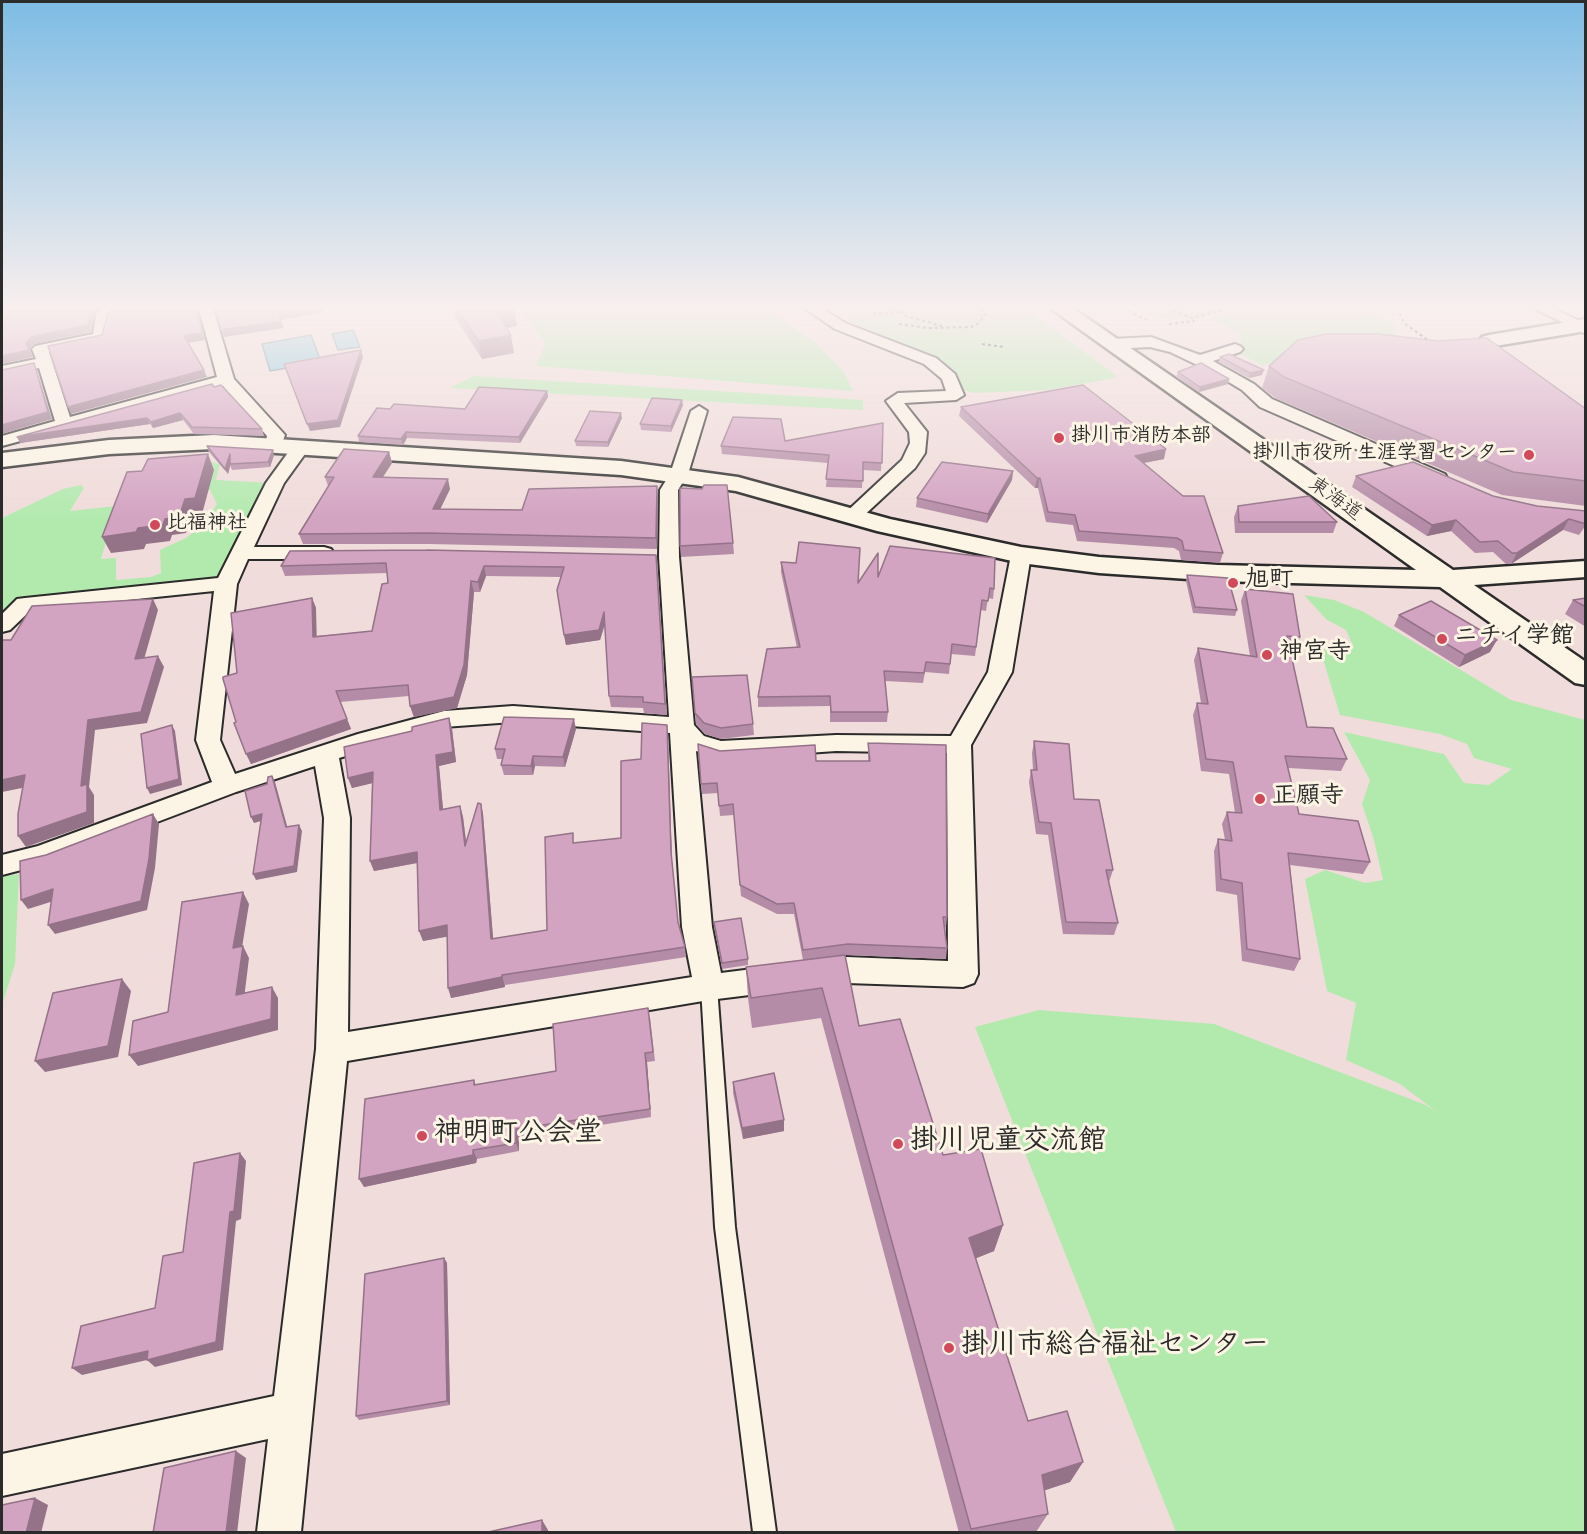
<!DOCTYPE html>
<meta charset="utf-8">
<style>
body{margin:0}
#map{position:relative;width:1587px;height:1534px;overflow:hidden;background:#f0dcda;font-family:Dekko,sans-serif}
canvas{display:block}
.frame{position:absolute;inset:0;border:3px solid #2b2b2b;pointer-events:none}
</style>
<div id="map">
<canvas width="1587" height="1534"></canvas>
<div class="frame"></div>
</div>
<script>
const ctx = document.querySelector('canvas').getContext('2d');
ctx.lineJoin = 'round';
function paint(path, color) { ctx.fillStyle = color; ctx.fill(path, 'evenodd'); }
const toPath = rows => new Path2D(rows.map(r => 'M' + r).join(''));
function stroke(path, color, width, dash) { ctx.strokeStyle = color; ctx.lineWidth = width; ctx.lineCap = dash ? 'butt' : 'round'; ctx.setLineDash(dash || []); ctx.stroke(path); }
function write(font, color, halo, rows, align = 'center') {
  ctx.font = font + ' Dekko,"Klee One",sans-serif'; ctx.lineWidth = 6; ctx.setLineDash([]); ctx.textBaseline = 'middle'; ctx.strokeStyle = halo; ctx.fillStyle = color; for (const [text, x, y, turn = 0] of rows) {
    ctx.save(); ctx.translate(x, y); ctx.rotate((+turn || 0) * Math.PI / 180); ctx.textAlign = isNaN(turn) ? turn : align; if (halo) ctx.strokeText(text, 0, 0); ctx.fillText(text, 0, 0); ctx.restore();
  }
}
const green = toPath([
 [518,305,714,305,773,314,815,342,844,372,853,391,536,366,545,344],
 [830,305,1021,305,1116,375,1115,378,1047,390,974,393,963,390,952,369,937,358,850,323,847,313,850,311],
 [1131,305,1243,305,1202,317,1172,319,1148,315],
 [1250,305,1343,305,1392,321,1398,338,1262,365,1240,354,1241,334,1210,319],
 [474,376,863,400,863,410,449,388],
 [199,459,220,464,216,480,275,483,226,584,25,603,2,611,2,520,4,517,63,489,81,485,84,488,70,511,116,506,101,559,116,558,116,580,151,577,161,573,160,550,186,538,203,525,217,504,210,490,185,485],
 [1304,595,1334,600,1364,612,1511,700,1585,720,1585,1532,1176,1532,975,1027,1039,1010,1214,1024,1426,1105,1437,1112,1400,1084,1346,1060,1356,1003,1327,991,1305,879,1325,870,1365,883,1383,880,1374,840,1362,804,1370,780,1344,732,1444,754,1464,783,1489,785,1512,769,1474,758,1467,744,1440,734,1340,715,1320,649,1354,648,1346,630,1327,620],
 [19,874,15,964,2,1005,2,876]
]);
const water = toPath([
 [353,330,360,347,338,350,332,334,353,330],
 [311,335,321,362,270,371,262,344,311,335]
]);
const path = toPath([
 [901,305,903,315,942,326],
 [1118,305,1147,320],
 [1170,305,1175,311,1192,318,1242,305],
 [1375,305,1397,308],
 [1397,308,1404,323,1429,341],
 [873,314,901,312],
 [899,324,928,328,971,327,979,323,986,313,975,305],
 [1169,324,1194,321,1192,318],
 [982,344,1004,347]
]);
const lane = toPath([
 [709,980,715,982,717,987,735,1227,776,1532,753,1532,715,1227,701,987,703,982,709,980]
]);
const street = toPath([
 [105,305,121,305,110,315,105,340,49,352,70,417,217,377,198,305,212,305,234,379,285,435,280,449,268,449,265,445,267,436,223,386,2,446,2,436,55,421,39,368,2,376,2,366,36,359,32,349,35,346,93,334,96,314,105,305],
 [800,305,817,305,845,323,936,358,955,374,964,395,956,400,904,403,927,432,925,453,915,468,859,520,845,520,842,516,902,460,910,443,909,432,886,401,898,393,946,391,942,379,924,364,835,329,800,305],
 [1527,305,1546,305,1586,324,1586,334,1527,305],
 [1151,337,1200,355,1235,344,1240,346,1243,349,1240,352,1213,361,1254,384,1272,399,1445,474,1447,478,1438,484,1431,482,1260,407,1242,390,1212,372,1170,352,1150,347,1111,349,1103,344,1111,339,1151,337],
 [699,406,707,411,688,474,678,490,679,557,694,725,704,736,721,741,836,735,951,736,988,672,1011,555,1014,551,1021,549,1028,551,1031,555,1012,672,971,745,978,974,974,983,963,987,847,983,709,1000,347,1061,301,1532,257,1532,268,1439,2,1496,2,1454,274,1396,316,1049,324,818,315,766,236,792,52,862,2,875,2,855,38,846,212,782,196,740,214,591,31,610,10,630,2,632,2,614,17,599,25,598,218,578,266,483,295,443,301,442,310,447,284,483,254,547,324,547,331,549,334,553,331,557,324,559,248,559,237,584,220,740,235,774,358,734,444,711,513,706,669,717,659,557,660,490,670,474,691,411,699,406],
 [513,722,670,733,682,927,692,977,348,1032,350,818,339,758,444,727,513,722],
 [696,751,721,759,836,751,947,753,948,961,847,957,721,973,712,927,696,751]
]);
const secondary = toPath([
 [1046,305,1068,305,1453,570,1586,561,1586,577,1474,585,1586,662,1586,685,1575,683,1440,587,1218,581,1099,573,1021,563,877,531,736,491,621,475,214,449,109,454,2,467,2,453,109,440,214,435,621,461,738,477,890,519,1021,547,1099,557,1218,565,1416,570,1046,305],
 [1586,319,1586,331,1489,347,1482,345,1479,341,1482,337,1489,335,1586,319]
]);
const wall = toPath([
 [447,305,512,305,514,309,517,326,506,328,514,353,482,359],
 [1220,357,1262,375,1249,378,1219,362],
 [1269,366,1586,409,1586,506,1502,495,1277,399,1262,388],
 [1178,372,1229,379,1228,384,1199,392,1176,377],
 [214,387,262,429,264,436,194,434,183,420,153,428,150,424,20,443],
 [547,391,548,397,520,443,407,438,403,445,359,442,358,436,390,409,465,409],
 [683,405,671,432,641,430,640,424],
 [961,407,1164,459,1144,463,1223,553,1220,563,1181,560,1179,551,1174,548,1077,541,1073,525,1046,522,1038,488,1035,488,959,416],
 [622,418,608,447,576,446,575,441],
 [883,423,881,471,863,470,862,488,826,487,828,463,722,454,721,446,785,441],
 [207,446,274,455,270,467,232,470,230,465,228,474,209,452],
 [389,452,392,463,382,477,450,489,440,509,522,510,658,497,657,549,430,544,303,544,299,534,328,486,325,477],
 [1013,471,1012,480,987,523,916,507,917,498],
 [1356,476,1493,496,1537,506,1586,511,1586,525,1579,535,1563,530,1511,564,1506,564,1493,552,1475,553,1451,531,1427,536,1352,487],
 [702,489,733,543,734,554,681,557,680,546],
 [1238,506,1337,522,1333,533,1235,533,1234,517],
 [290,551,657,565,667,715,644,713,643,708,611,707,609,696,605,625,600,640,566,645,564,635,561,577,486,576,480,592,474,592,467,675,457,708,414,717,410,706,409,696,340,702,351,729,251,764,236,722,237,673,312,598,316,608,316,636,372,631,388,583,387,573,285,576,281,566],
 [781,562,858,583,878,577,994,589,993,599,988,598,986,611,981,610,975,656,951,654,949,674,925,672,923,683,885,681,888,712,887,722,830,722,830,706,758,707,758,697,797,648,781,572],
 [1187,575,1237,610,1235,616,1193,613,1186,581],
 [1245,589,1300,637,1296,649,1290,649,1307,727,1347,759,1341,771,1288,768,1299,814,1370,862,1363,874,1290,865,1300,959,1294,971,1242,961,1237,895,1216,891,1214,851,1218,839,1225,840,1222,824,1227,812,1235,813,1229,774,1201,771,1193,715,1197,703,1201,703,1194,660,1198,648,1250,656,1241,601],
 [1586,598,1586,627,1565,614,1573,600],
 [1399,615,1490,652,1459,667,1394,626],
 [692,677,753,724,754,735,721,739,705,734,696,724],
 [449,718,452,729,456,762,439,766,443,809,460,806,463,817,466,842,481,804,483,814,493,939,547,930,575,843,621,838,641,759,667,725,672,862,678,923,685,947,686,957,505,985,505,987,451,998,447,936,423,941,418,863,374,871,370,861,372,783,352,788,348,778,412,731],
 [576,729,565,767,535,766,533,775,504,775,501,765,503,759,497,759,495,749],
 [1034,741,1074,799,1113,870,1109,882,1118,923,1114,935,1063,934,1048,835,1036,834,1029,782,1031,770,1033,770,1032,753],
 [868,743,947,917,946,927,944,927,947,948,946,959,845,955,859,1026,943,1155,1003,1225,994,1251,976,1258,1028,1421,1083,1462,1070,1482,1044,1490,1048,1514,1036,1532,959,1533,821,1018,752,1028,748,998,746,967,803,960,794,914,777,914,741,896,734,815,720,816,718,793,702,794,698,744,720,751,816,761,868,761],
 [714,922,748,959,748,965,722,969],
 [650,1017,655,1061,647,1062,651,1117,519,1138,519,1151,477,1159,476,1163,364,1187,474,1080,476,1085,556,1071],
 [733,1082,784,1131,743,1139,733,1093],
 [444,1258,447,1263,450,1405,359,1420,356,1416]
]);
const shadedWall = toPath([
 [92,305,102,305,94,314,91,332,35,344,30,350,33,357,2,364,2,356,26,343,31,337],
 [195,305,196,305,205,340,187,343,184,336],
 [321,305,323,312,281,320,279,313],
 [514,309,517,326,500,329,497,313],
 [281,321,284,328,224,337,221,330],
 [511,335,514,353,482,359,478,341],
 [361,350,363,357,340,427,310,431,307,424],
 [34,363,37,371,52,419,2,434,2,425],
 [204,370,207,377,71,414,68,407],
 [1264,370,1262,375,1249,378,1250,373],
 [1229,379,1228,384,1199,392,1200,387],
 [547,391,548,397,520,443,519,437],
 [682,400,683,405,671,432,671,426],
 [180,413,183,420,153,428,151,422],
 [621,413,622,418,608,447,608,442],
 [147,418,150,424,20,443,17,437],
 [406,432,407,438,403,445,401,439],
 [1166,449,1164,459,1132,465,1135,456],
 [273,450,274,455,270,467,268,462],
 [389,452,392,463,376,488,373,477],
 [208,454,214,470,202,514,191,515,186,533,172,535,170,541,146,544,144,549,111,553,102,537,138,528,165,519],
 [230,454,232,459,228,474,225,469],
 [1013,471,1012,480,987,523,988,514],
 [1037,478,1040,478,1038,488,1035,488],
 [448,479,450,489,435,520,433,509],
 [657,486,658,497,657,549,656,538],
 [1569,519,1563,530,1511,564,1517,553],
 [1456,520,1451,531,1427,536,1432,525],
 [484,566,486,576,480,592,478,582],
 [471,581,474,592,467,675,457,708,414,717,410,706],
 [312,598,316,608,317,647,313,637],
 [153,599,158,610,141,670,135,659],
 [604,612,605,622,600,640,566,645,564,635],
 [1497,640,1490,652,1459,667,1465,655],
 [158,656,164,667,147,723,95,730,89,787,94,795,94,823,26,847,18,836,81,786,88,720],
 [449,718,452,729,456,762,439,766,444,820,440,810,436,755],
 [347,719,351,729,251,764,246,754],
 [574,719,576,729,565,767,563,757],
 [172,725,175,731,182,785,150,794,147,788],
 [667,725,668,735,672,862,671,852],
 [533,756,535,766,533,775,531,766],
 [373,772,377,782,352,788,348,778],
 [25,775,32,786,2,792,2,780],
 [272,776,275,782,289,833,286,827],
 [481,804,483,814,494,949,491,939],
 [460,806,463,817,468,857,465,846],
 [153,814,159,824,155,868,147,910,55,934,48,925],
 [262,814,265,820,254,823,251,817],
 [299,825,302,831,297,872,256,880,253,874],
 [417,852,421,862,374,871,370,861],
 [53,889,60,899,28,909,21,900],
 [243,892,249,904,240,960,233,948],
 [447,925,451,936,423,941,419,931],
 [243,946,249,958,243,1007,236,995],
 [502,975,505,987,451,998,448,988],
 [122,979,131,991,118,1057,45,1072,35,1061],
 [272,987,278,998,278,1030,138,1066,129,1055],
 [645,1053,647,1062,651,1117,650,1109],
 [784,1120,784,1131,743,1139,742,1128],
 [516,1129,519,1138,519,1151,516,1143],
 [473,1150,477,1159,476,1163,364,1187,359,1179],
 [240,1153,246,1161,241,1219,236,1221,223,1350,155,1367,147,1360,82,1375,72,1368,148,1351,230,1212],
 [1003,1225,994,1251,962,1264,969,1238],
 [444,1258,447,1263,450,1405,447,1401],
 [236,1451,246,1458,237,1533,226,1533],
 [1083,1462,1070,1482,1031,1495,1042,1475],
 [35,1498,48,1505,41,1533,26,1533],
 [542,1520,548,1530,548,1533,542,1533]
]);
const building = toPath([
 [2,305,92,305,91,307,88,325,31,337,26,343,29,350,2,356,2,305],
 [113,305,195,305,202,333,184,336,204,370,68,407,48,346,102,335,109,309,113,305],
 [214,305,321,305,279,313,281,321,221,330,214,305],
 [455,305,512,305,514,309,497,313,511,335,478,341,455,305],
 [1327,334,1378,334,1438,341,1487,338,1586,409,1586,481,1513,472,1284,377,1269,366,1298,340,1327,334],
 [361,350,338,420,307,424,284,364,361,350],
 [1229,354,1264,370,1250,373,1220,357,1229,354],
 [34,363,48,412,2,425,2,370,34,363],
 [1201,363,1229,379,1200,387,1178,372,1201,363],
 [212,384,214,387,221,385,262,429,192,427,180,413,151,422,147,418,17,437,212,384],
 [1083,385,1166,449,1135,456,1183,496,1204,496,1223,553,1184,550,1182,541,1177,538,1079,531,1075,515,1048,512,1040,478,1037,478,961,407,1083,385],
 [479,387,547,391,519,437,406,432,401,439,358,436,377,408,390,409,394,404,465,409,479,387],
 [652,398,682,400,671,426,640,424,652,398],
 [590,411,621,413,608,442,575,441,590,411],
 [733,417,781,419,785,441,883,423,882,463,863,462,863,481,826,479,829,455,721,446,733,417],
 [207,446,273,450,268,462,230,464,230,454,225,469,207,446],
 [344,449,389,452,373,477,448,479,433,509,522,510,529,489,657,486,656,538,427,533,299,534,334,477,325,477,344,449],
 [208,454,195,498,185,499,179,517,165,519,163,525,138,528,136,532,102,537,127,472,142,471,148,459,208,454],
 [942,462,1013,471,988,514,917,498,942,462],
 [1413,462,1493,496,1537,506,1586,511,1586,524,1569,519,1517,553,1512,553,1498,541,1480,542,1456,520,1432,525,1356,476,1413,462],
 [704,485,727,485,733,543,680,546,680,488,702,489,704,485],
 [1309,496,1337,522,1239,522,1238,506,1309,496],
 [799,542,860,548,858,583,878,553,878,577,890,546,995,558,994,589,990,588,988,601,982,600,976,647,952,644,950,664,926,662,924,673,884,671,888,712,831,712,830,696,758,697,767,649,800,647,781,562,796,563,799,542],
 [427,550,656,555,665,704,643,702,643,697,609,696,604,612,599,630,564,635,557,590,564,567,484,566,478,582,471,581,464,665,454,697,410,706,408,685,336,691,347,719,246,754,234,723,236,722,223,679,223,677,237,673,231,613,312,598,313,637,372,631,382,584,388,583,386,563,281,566,290,551,427,550],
 [1187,575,1228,578,1237,610,1195,607,1187,575],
 [1245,589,1293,594,1300,637,1287,636,1307,727,1333,728,1347,759,1285,756,1299,814,1358,821,1370,862,1288,853,1300,959,1247,949,1242,883,1221,879,1218,839,1232,841,1227,812,1242,813,1233,762,1206,759,1197,703,1208,704,1198,648,1257,657,1245,589],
 [1586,598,1586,607,1573,600,1586,598],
 [153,599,135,659,158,656,141,712,88,720,81,786,87,784,87,812,18,836,18,814,25,775,2,780,2,640,11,640,32,606,153,599],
 [1431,601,1497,640,1465,655,1399,615,1431,601],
 [747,675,753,724,721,728,704,723,695,713,692,677,747,675],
 [504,717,574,719,563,757,533,756,531,766,501,765,505,749,495,749,504,717],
 [449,718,453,752,436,755,440,810,460,806,465,846,478,803,481,804,491,939,547,930,545,837,573,833,573,843,621,838,621,761,641,759,642,723,667,725,671,852,678,922,685,947,502,975,502,977,448,988,447,925,419,931,417,852,370,861,373,772,348,778,344,747,412,731,412,727,449,718],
 [172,725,179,779,147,788,141,734,172,725],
 [1034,741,1069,744,1074,799,1099,800,1113,870,1106,870,1118,923,1066,922,1051,823,1039,822,1031,770,1037,770,1034,741],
 [868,743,946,745,947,917,943,917,947,948,848,944,803,950,794,903,777,904,740,885,733,804,719,806,717,783,701,784,698,744,720,751,815,745,816,761,870,761,868,743],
 [272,776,286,827,299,825,294,866,253,874,262,814,251,817,245,791,267,784,268,777,272,776],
 [153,814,149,859,141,901,48,925,53,889,21,900,20,861,46,855,153,814],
 [243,892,233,948,243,946,236,995,272,987,271,1019,129,1055,133,1021,168,1012,182,902,243,892],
 [741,918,748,959,722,963,714,922,741,918],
 [845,955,859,1026,900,1019,943,1155,981,1149,1003,1225,969,1238,1028,1421,1067,1411,1083,1462,1042,1475,1048,1514,971,1529,822,988,751,998,746,967,845,955],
 [122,979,108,1046,35,1061,53,993,122,979],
 [648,1008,653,1052,645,1053,650,1109,516,1129,516,1143,473,1150,473,1155,359,1179,365,1099,474,1080,474,1085,556,1071,553,1024,648,1008],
 [774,1073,784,1120,742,1128,733,1082,774,1073],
 [240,1153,234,1211,230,1212,216,1342,147,1360,148,1351,72,1368,81,1326,155,1308,163,1256,183,1252,194,1163,240,1153],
 [444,1258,447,1401,356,1416,365,1274,444,1258],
 [236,1451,226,1533,153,1533,164,1468,236,1451],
 [35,1498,26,1533,2,1533,2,1505,35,1498],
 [542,1520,542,1533,484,1533,542,1520]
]);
const markers = [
 [1059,438,6,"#d1495b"],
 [1529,455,6,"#d1495b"],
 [155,525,6,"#d1495b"],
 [1233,583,6,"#d1495b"],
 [1442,639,6,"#d1495b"],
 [1267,655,6,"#d1495b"],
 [1260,799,6,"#d1495b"],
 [422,1136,6,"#d1495b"],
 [898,1144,6,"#d1495b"],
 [949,1348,6,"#d1495b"]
];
const farPoinames = [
 ["掛川市消防本部",1071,438],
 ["掛川市役所 生涯学習センター",1517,455,"right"],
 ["比福神社",167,525]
];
const farStreetnames = [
 ["東海道",1334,501,35]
];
const poiNames = [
 ["旭町",1245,583],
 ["ニチイ学館",1454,639],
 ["神宮寺",1279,655],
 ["正願寺",1272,799]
];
const nearPoinames = [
 ["神明町公会堂",434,1136],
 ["掛川児童交流館",910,1144],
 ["掛川市総合福祉センター",961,1348]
];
paint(green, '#b2eaae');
paint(water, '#7ec8de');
stroke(water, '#5d8996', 1.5);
stroke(lane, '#2b2b2b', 4);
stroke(street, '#2b2b2b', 4);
stroke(secondary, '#2b2b2b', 5);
stroke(path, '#2b2b2b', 2, [3, 3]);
paint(lane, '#fcf5e5');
paint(street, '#fcf5e5');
paint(secondary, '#fcf5e5');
paint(wall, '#b58ca7');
paint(shadedWall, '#947288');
paint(building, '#d3a3c2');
stroke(building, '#947288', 1.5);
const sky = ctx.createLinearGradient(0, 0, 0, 520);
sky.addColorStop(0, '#7dbce4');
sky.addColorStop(0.59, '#f8efee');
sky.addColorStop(1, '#f8efee00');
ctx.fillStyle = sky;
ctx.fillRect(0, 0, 1587, 520);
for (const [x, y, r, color] of markers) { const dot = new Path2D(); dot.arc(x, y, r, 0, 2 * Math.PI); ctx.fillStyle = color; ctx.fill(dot); stroke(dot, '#fcf5e5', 2); }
write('bold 20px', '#2b2b2b', '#fcf5e5', farPoinames, 'left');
write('20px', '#2b2b2b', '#fcf5e5', farStreetnames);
write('bold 24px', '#2b2b2b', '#fcf5e5', poiNames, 'left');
write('bold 28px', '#2b2b2b', '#fcf5e5', nearPoinames, 'left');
</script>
